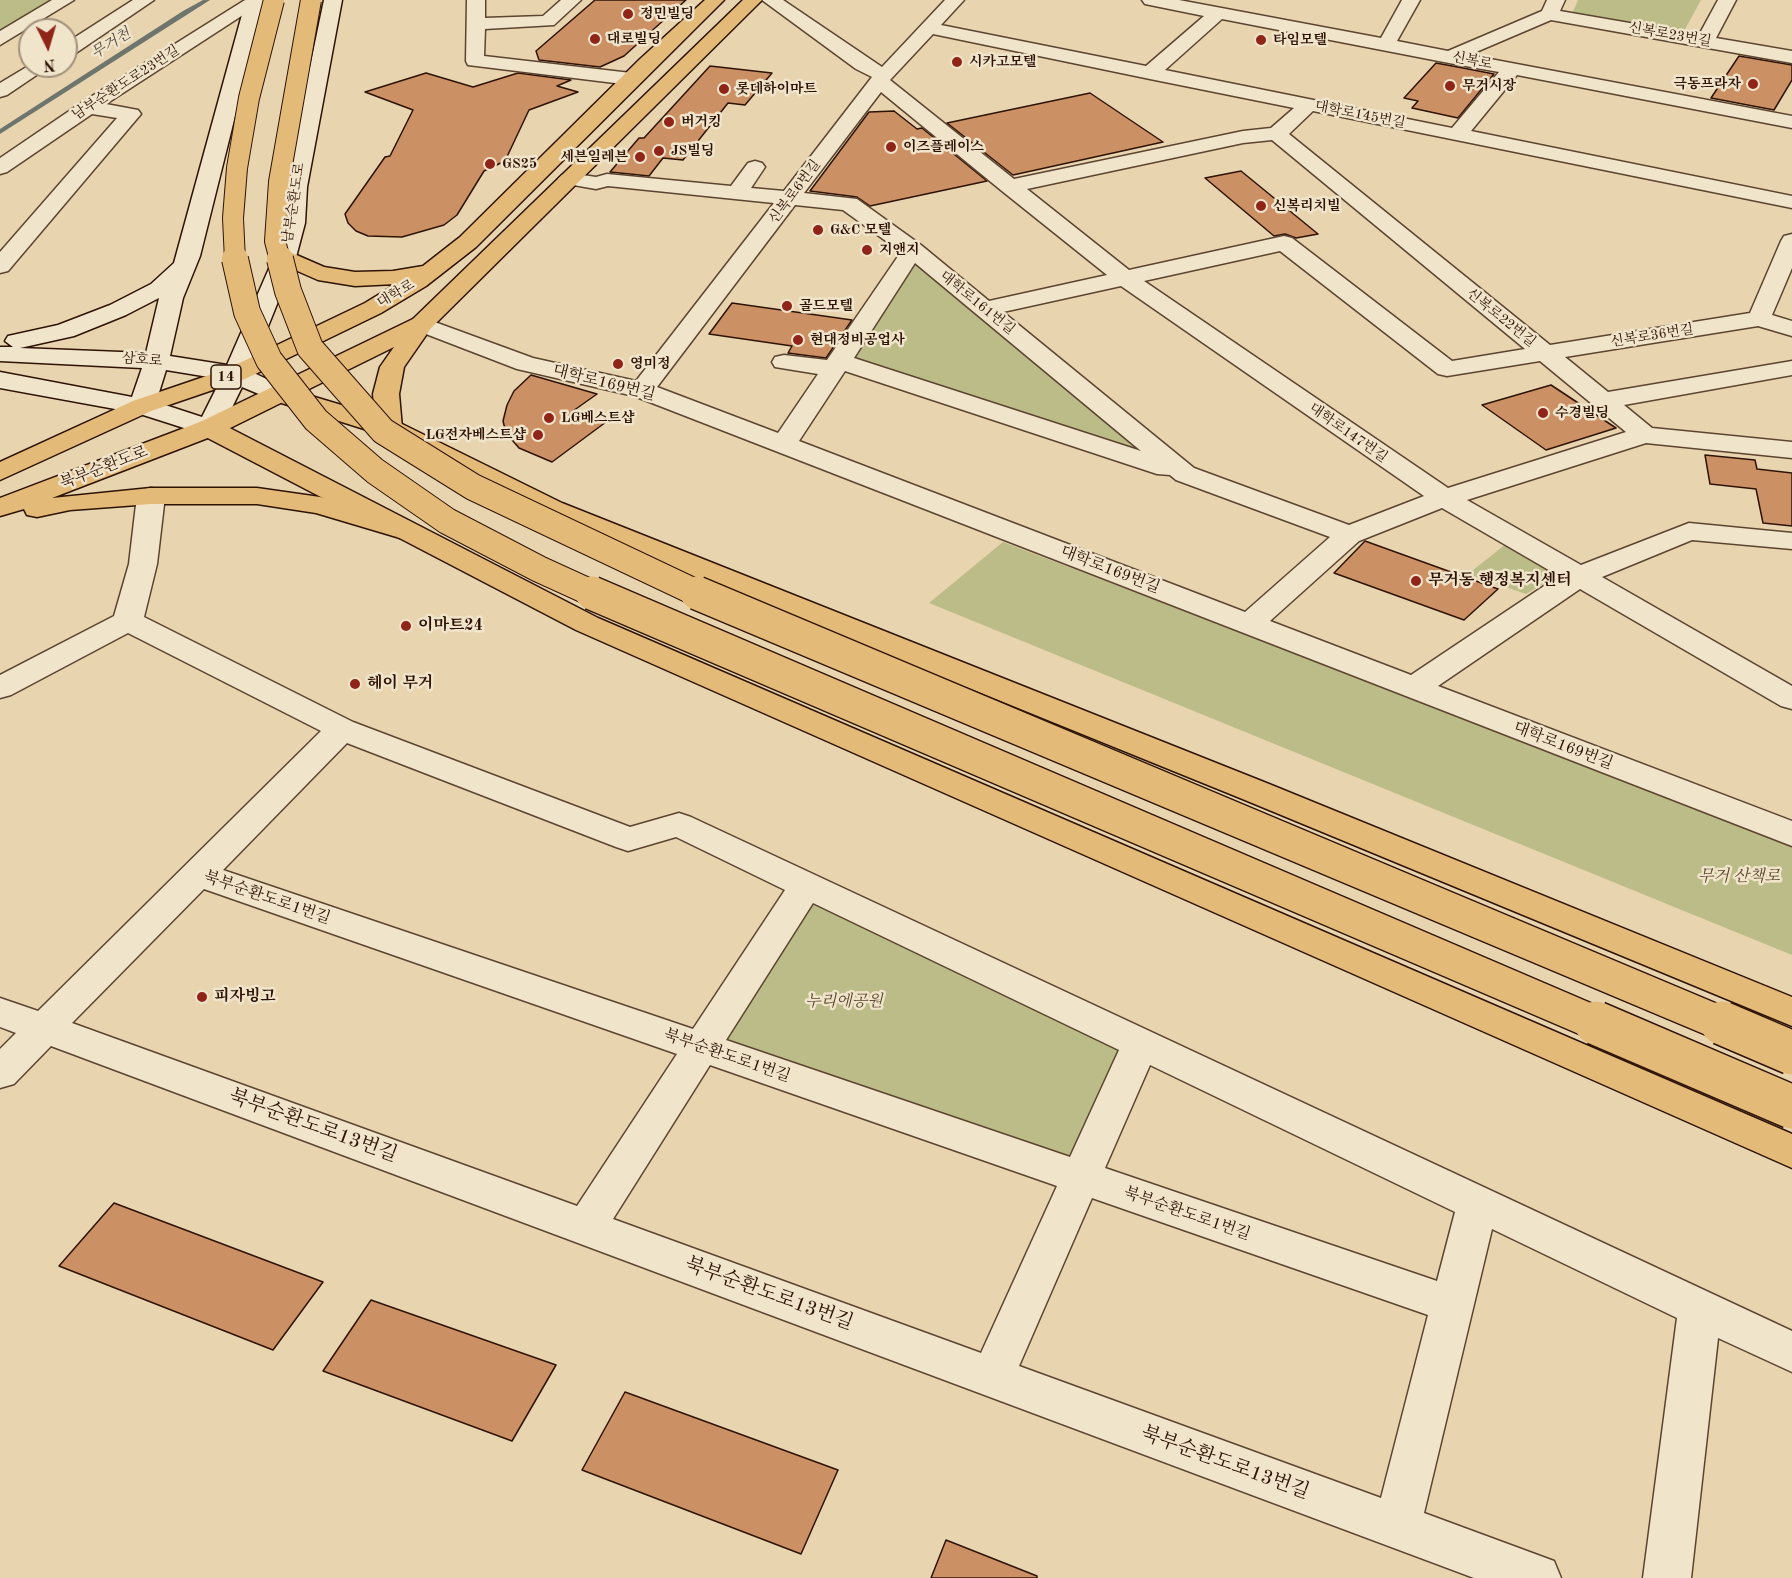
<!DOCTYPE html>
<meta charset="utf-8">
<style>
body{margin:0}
#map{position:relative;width:1792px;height:1578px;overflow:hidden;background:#e8d5af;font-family:"Old Standard TT",serif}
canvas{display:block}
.north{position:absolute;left:18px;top:18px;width:60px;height:60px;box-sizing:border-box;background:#f0e4cb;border:2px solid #a2907c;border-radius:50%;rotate:175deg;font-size:16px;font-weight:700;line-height:24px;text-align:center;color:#2e1305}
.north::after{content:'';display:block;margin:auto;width:21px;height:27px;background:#8f2418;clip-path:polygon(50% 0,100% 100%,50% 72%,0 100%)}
</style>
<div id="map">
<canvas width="1792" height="1578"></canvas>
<div class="north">N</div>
</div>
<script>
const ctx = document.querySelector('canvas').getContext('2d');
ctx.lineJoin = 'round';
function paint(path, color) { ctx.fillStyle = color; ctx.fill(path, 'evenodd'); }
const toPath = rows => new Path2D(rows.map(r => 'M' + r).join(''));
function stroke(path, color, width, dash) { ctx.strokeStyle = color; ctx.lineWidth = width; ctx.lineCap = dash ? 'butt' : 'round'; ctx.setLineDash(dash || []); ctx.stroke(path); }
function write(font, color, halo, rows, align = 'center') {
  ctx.font = font + ' "Old Standard TT","Noto Serif KR",serif'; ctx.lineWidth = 5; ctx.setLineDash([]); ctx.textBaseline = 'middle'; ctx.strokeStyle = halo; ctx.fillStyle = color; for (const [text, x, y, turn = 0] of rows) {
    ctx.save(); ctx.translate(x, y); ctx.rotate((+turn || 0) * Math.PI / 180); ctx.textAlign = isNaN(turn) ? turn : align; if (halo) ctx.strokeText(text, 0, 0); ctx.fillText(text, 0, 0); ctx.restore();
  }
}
const green = toPath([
 [0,0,65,0,0,39],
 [1578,0,1701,0,1683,33,1572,14],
 [913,250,1185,474,838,361],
 [1003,542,1792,842,1792,955,929,603],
 [1506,544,1560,574,1526,594,1468,574],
 [806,885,1141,1043,1082,1178,702,1047]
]);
const stream = toPath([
 [203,0,210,0,0,134,0,129,183,11,203,0]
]);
const building = toPath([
 [595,0,686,0,624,56,600,67,539,60,536,51,595,0],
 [1739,56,1792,65,1792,80,1774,110,1711,98,1739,56],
 [1436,63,1463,68,1494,74,1458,118,1412,108,1418,101,1404,98,1436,63],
 [710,66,772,73,745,105,728,103,683,160,663,158,649,176,610,172,639,138,644,138,710,66],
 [426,73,473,87,518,73,571,80,557,86,578,92,529,110,505,161,484,171,457,215,444,225,402,237,368,236,356,231,348,223,345,214,385,157,390,156,413,110,365,92,426,73],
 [1090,93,1163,142,1013,175,947,123,1090,93],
 [894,111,917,129,922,128,987,181,870,206,857,197,810,191,869,112,894,111],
 [1241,171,1318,234,1296,238,1285,234,1274,236,1205,178,1241,171],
 [732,303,852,320,826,358,788,353,792,346,709,334,732,303],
 [531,375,597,394,573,411,606,422,552,462,519,448,506,433,503,421,507,405,514,391,531,375],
 [1551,385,1616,428,1546,450,1482,405,1551,385],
 [1705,455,1755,460,1757,469,1792,473,1792,526,1763,523,1756,489,1710,484,1705,455],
 [1365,541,1498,589,1464,620,1334,573,1365,541],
 [114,1203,323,1282,273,1350,59,1266,114,1203],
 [371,1300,556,1365,512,1441,323,1371,371,1300],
 [625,1392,838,1470,801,1554,582,1470,625,1392],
 [946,1540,1037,1576,1037,1578,931,1578,946,1540]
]);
const street = toPath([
 [52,0,74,0,0,45,0,31,52,0],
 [133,0,154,0,73,55,66,57,66,43,133,0],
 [245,0,263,2,106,104,138,110,141,114,8,271,0,273,0,252,117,118,92,114,7,172,0,174,0,158,81,103,245,0],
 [467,0,485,0,485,18,543,16,561,0,581,0,554,25,485,29,484,56,631,73,641,79,631,85,468,65,466,61,467,0],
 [762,0,783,0,882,67,945,0,964,0,941,25,1146,66,1204,16,1145,4,1142,0,1179,0,1381,38,1402,0,1420,0,1397,41,1448,51,1542,11,1547,0,1565,0,1560,11,1699,35,1718,0,1736,0,1716,38,1792,51,1792,63,1551,20,1469,55,1792,116,1792,128,1517,75,1471,131,1792,196,1792,208,1313,111,1289,134,1550,345,1750,313,1781,241,1784,236,1792,234,1792,268,1772,315,1792,321,1792,336,1758,326,1565,357,1608,392,1792,361,1792,375,1624,405,1652,428,1792,442,1792,458,1646,443,1467,500,1581,565,1689,523,1792,533,1792,549,1692,540,1602,577,1792,686,1792,709,1781,706,1580,589,1438,686,1792,821,1792,846,634,396,517,369,413,329,409,324,413,319,421,317,533,358,636,381,774,203,608,186,596,189,562,183,558,179,562,175,569,173,596,177,607,174,731,186,748,163,755,161,762,163,765,167,751,188,784,191,872,77,856,69,762,0],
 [1222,19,1449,63,1499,72,1452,128,1165,70,1222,19],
 [933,34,1150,79,1294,108,1271,128,1243,131,1014,179,890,80,933,34],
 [881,92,1002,191,1107,275,989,301,921,245,857,199,804,193,881,92],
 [1272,140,1525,349,1452,361,1292,238,1284,236,1129,270,1027,189,1243,143,1272,140],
 [795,205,843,210,901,252,827,360,784,355,775,357,772,362,775,367,818,374,778,433,657,387,795,205],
 [1280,251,1438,374,1447,376,1540,361,1626,432,1448,488,1144,281,1280,251],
 [915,263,1141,451,854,358,915,263],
 [1121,286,1424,496,1349,525,1194,468,1003,312,1121,286],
 [845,371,1157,474,1170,475,1176,480,1330,537,1245,612,799,441,845,371],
 [1442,508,1559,576,1411,675,1270,621,1359,541,1442,508],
 [30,65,50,66,7,95,0,97,0,83,30,65],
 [151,488,161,490,165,496,157,564,144,617,353,722,630,827,679,813,691,817,1792,1331,1792,1372,1718,1338,1691,1578,1643,1578,1677,1318,1492,1229,1424,1513,1554,1561,1561,1578,1474,1578,51,1046,14,1084,0,1088,0,1049,16,1033,0,1027,0,998,38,1011,321,731,128,633,11,695,0,698,0,675,114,616,129,564,137,496,141,490,151,488],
 [347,743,616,847,628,851,676,837,785,890,693,1029,223,870,347,743],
 [204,889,677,1054,577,1206,72,1023,204,889],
 [813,903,1119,1050,1070,1157,726,1040,813,903],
 [710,1065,1057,1186,981,1353,613,1219,710,1065],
 [1150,1065,1455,1212,1437,1281,1105,1168,1150,1065],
 [1092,1198,1428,1315,1381,1498,1019,1366,1092,1198]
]);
const secondary = toPath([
 [246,0,264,0,200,256,183,298,170,356,227,365,274,257,283,223,285,187,324,0,342,0,307,187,305,223,296,257,250,371,287,389,291,394,287,399,278,402,242,387,222,428,218,434,209,436,137,413,0,388,0,372,132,397,142,368,0,361,0,347,13,347,5,341,8,336,58,325,110,305,151,284,174,263,246,0],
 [159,298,146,353,20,348,74,336,126,315,159,298],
 [166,370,221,379,202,417,156,402,166,370]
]);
const primary = toPath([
 [705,0,724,0,476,247,426,286,381,313,245,379,151,411,0,480,0,462,133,401,227,369,365,303,396,284,355,286,318,280,277,262,274,257,277,252,285,250,324,267,355,272,393,271,423,266,460,237,640,59,705,0],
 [743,0,762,0,431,328,404,367,399,394,402,428,398,434,389,436,380,434,376,428,373,394,380,367,394,347,218,434,52,498,151,488,257,488,320,497,410,524,414,530,410,536,400,538,316,513,257,504,151,504,70,510,37,517,27,515,24,509,0,516,0,498,200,422,413,319,743,0]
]);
const highway = toPath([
 [278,386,398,422,562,503,1269,784,1792,997,1792,1026,1245,800,542,515,380,434,269,399,265,394,269,389,278,386],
 [209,420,218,422,598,618,1792,1134,1792,1168,576,630,200,434,196,428,200,422,209,420]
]);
const highwayBridgeFar3 = toPath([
 [235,260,233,218,237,168,249,98,274,0],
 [280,260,275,241,279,182,311,0]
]);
const highwayBridgeFar2 = toPath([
 [235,259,247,312,269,360,316,420,375,471,447,521,539,569,596,595],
 [280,259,288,291,310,348,383,431,473,487,701,595]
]);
const highwayBridgeFar1 = toPath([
 [592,593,1600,1025],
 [697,593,1725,1025]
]);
const highwayBridge = toPath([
 [1596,1023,1792,1107],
 [1722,1023,1792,1053]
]);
const markers = [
 [628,14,6,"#8f2418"],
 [595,39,6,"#8f2418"],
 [1261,40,6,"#8f2418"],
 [957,62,6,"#8f2418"],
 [1753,84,6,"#8f2418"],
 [1450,86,6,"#8f2418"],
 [724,89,6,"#8f2418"],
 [669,122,6,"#8f2418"],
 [891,147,6,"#8f2418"],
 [659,151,6,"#8f2418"],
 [640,157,6,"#8f2418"],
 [490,164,6,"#8f2418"],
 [1261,206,6,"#8f2418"],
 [818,230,6,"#8f2418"],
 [867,250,6,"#8f2418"],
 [787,306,6,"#8f2418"],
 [798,340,6,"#8f2418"],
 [618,364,6,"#8f2418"],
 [1543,413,6,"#8f2418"],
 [549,418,6,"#8f2418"],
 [538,435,6,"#8f2418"],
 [1416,581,6,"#8f2418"],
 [406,626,6,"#8f2418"],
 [355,684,6,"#8f2418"],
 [202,997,6,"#8f2418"]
];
const farPoinames = [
 ["정민빌딩",640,14],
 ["대로빌딩",607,39],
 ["타임모텔",1273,40],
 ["시카고모텔",969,62],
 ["극동프라자",1741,84,"right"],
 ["무거시장",1462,86],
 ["롯데하이마트",736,89],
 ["버거킹",681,122],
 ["이즈플레이스",903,147],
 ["JS빌딩",671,151],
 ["세븐일레븐",628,157,"right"],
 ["GS25",502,164],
 ["신복리치빌",1273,206],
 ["G&C 모텔",830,230],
 ["지앤지",879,250],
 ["골드모텔",799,306],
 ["현대정비공업사",810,340],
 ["영미정",630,364],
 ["수경빌딩",1555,413],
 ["LG베스트샵",561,418],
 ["LG전자베스트샵",526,435,"right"]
];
const farStreetnames = [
 ["신복로23번길",1670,35,10],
 ["신복로",1472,61,11],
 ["남부순환도로23번길",126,83,-33],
 ["대학로145번길",1360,115,11],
 ["신복로6번길",795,192,-53],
 ["남부순환도로",294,203,-81],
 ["대학로",396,294,-31],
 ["대학로161번길",977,303,39],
 ["신복로22번길",1501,318,39],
 ["신복로36번길",1652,336,-9],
 ["삼호로",142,360,5],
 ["대학로147번길",1348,433,35]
];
const farWaternames = [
 ["무거천",111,44,-32]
];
const shields = [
 [226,377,30]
];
const shieldNames = [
 ["14",226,377]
];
const streetNames = [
 ["대학로169번길",604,383,14],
 ["북부순환도로",104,468,-21],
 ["대학로169번길",1110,570,21],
 ["대학로169번길",1563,746,21],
 ["북부순환도로1번길",267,898,19],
 ["북부순환도로1번길",727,1056,19],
 ["북부순환도로1번길",1187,1214,19]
];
const poiNames = [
 ["무거동 행정복지센터",1428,581],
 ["이마트24",418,626],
 ["헤이 무거",367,684],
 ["피자빙고",214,997]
];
const parkNames = [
 ["무거 산책로",1739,877],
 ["누리에공원",844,1002]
];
const nearStreetnames = [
 ["북부순환도로13번길",313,1126,20],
 ["북부순환도로13번길",769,1294,20],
 ["북부순환도로13번길",1225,1463,20]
];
paint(green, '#bbbc87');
paint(stream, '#6e756d');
paint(building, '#cc9065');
stroke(building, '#2e1305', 1.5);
stroke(street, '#5c4430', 3);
stroke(secondary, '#2e1305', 3);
stroke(primary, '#2e1305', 3);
stroke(highway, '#2e1305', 3);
paint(street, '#f0e4cb');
paint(secondary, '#f0e4cb');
paint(primary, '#e4ba78');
paint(highway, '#e4ba78');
stroke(highwayBridgeFar3, '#2e1305', 22, []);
stroke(highwayBridgeFar2, '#2e1305', 28, []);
stroke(highwayBridgeFar1, '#2e1305', 36, []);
stroke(highwayBridge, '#2e1305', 46, []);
stroke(highwayBridgeFar3, '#e4ba78', 20);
stroke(highwayBridgeFar2, '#e4ba78', 26);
stroke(highwayBridgeFar1, '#e4ba78', 33);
stroke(highwayBridge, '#e4ba78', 43);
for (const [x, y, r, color] of markers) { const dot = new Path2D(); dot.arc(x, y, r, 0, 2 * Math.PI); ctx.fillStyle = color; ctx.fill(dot); stroke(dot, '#f0e4cb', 2); }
write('bold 14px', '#2e1305', '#f0e4cb', farPoinames, 'left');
write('14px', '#2e1305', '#f0e4cb', farStreetnames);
write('italic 15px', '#534c42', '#f0e4cb', farWaternames);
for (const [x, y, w] of shields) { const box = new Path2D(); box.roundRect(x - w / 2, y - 12, w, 24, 4.5); ctx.fillStyle = '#f0e4cb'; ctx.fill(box); stroke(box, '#2e1305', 1.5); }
write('bold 15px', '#2e1305', null, shieldNames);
write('16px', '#2e1305', '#f0e4cb', streetNames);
write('bold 16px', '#2e1305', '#f0e4cb', poiNames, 'left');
write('italic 16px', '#58462c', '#f0e4cb', parkNames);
write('20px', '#2e1305', '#f0e4cb', nearStreetnames);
</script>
